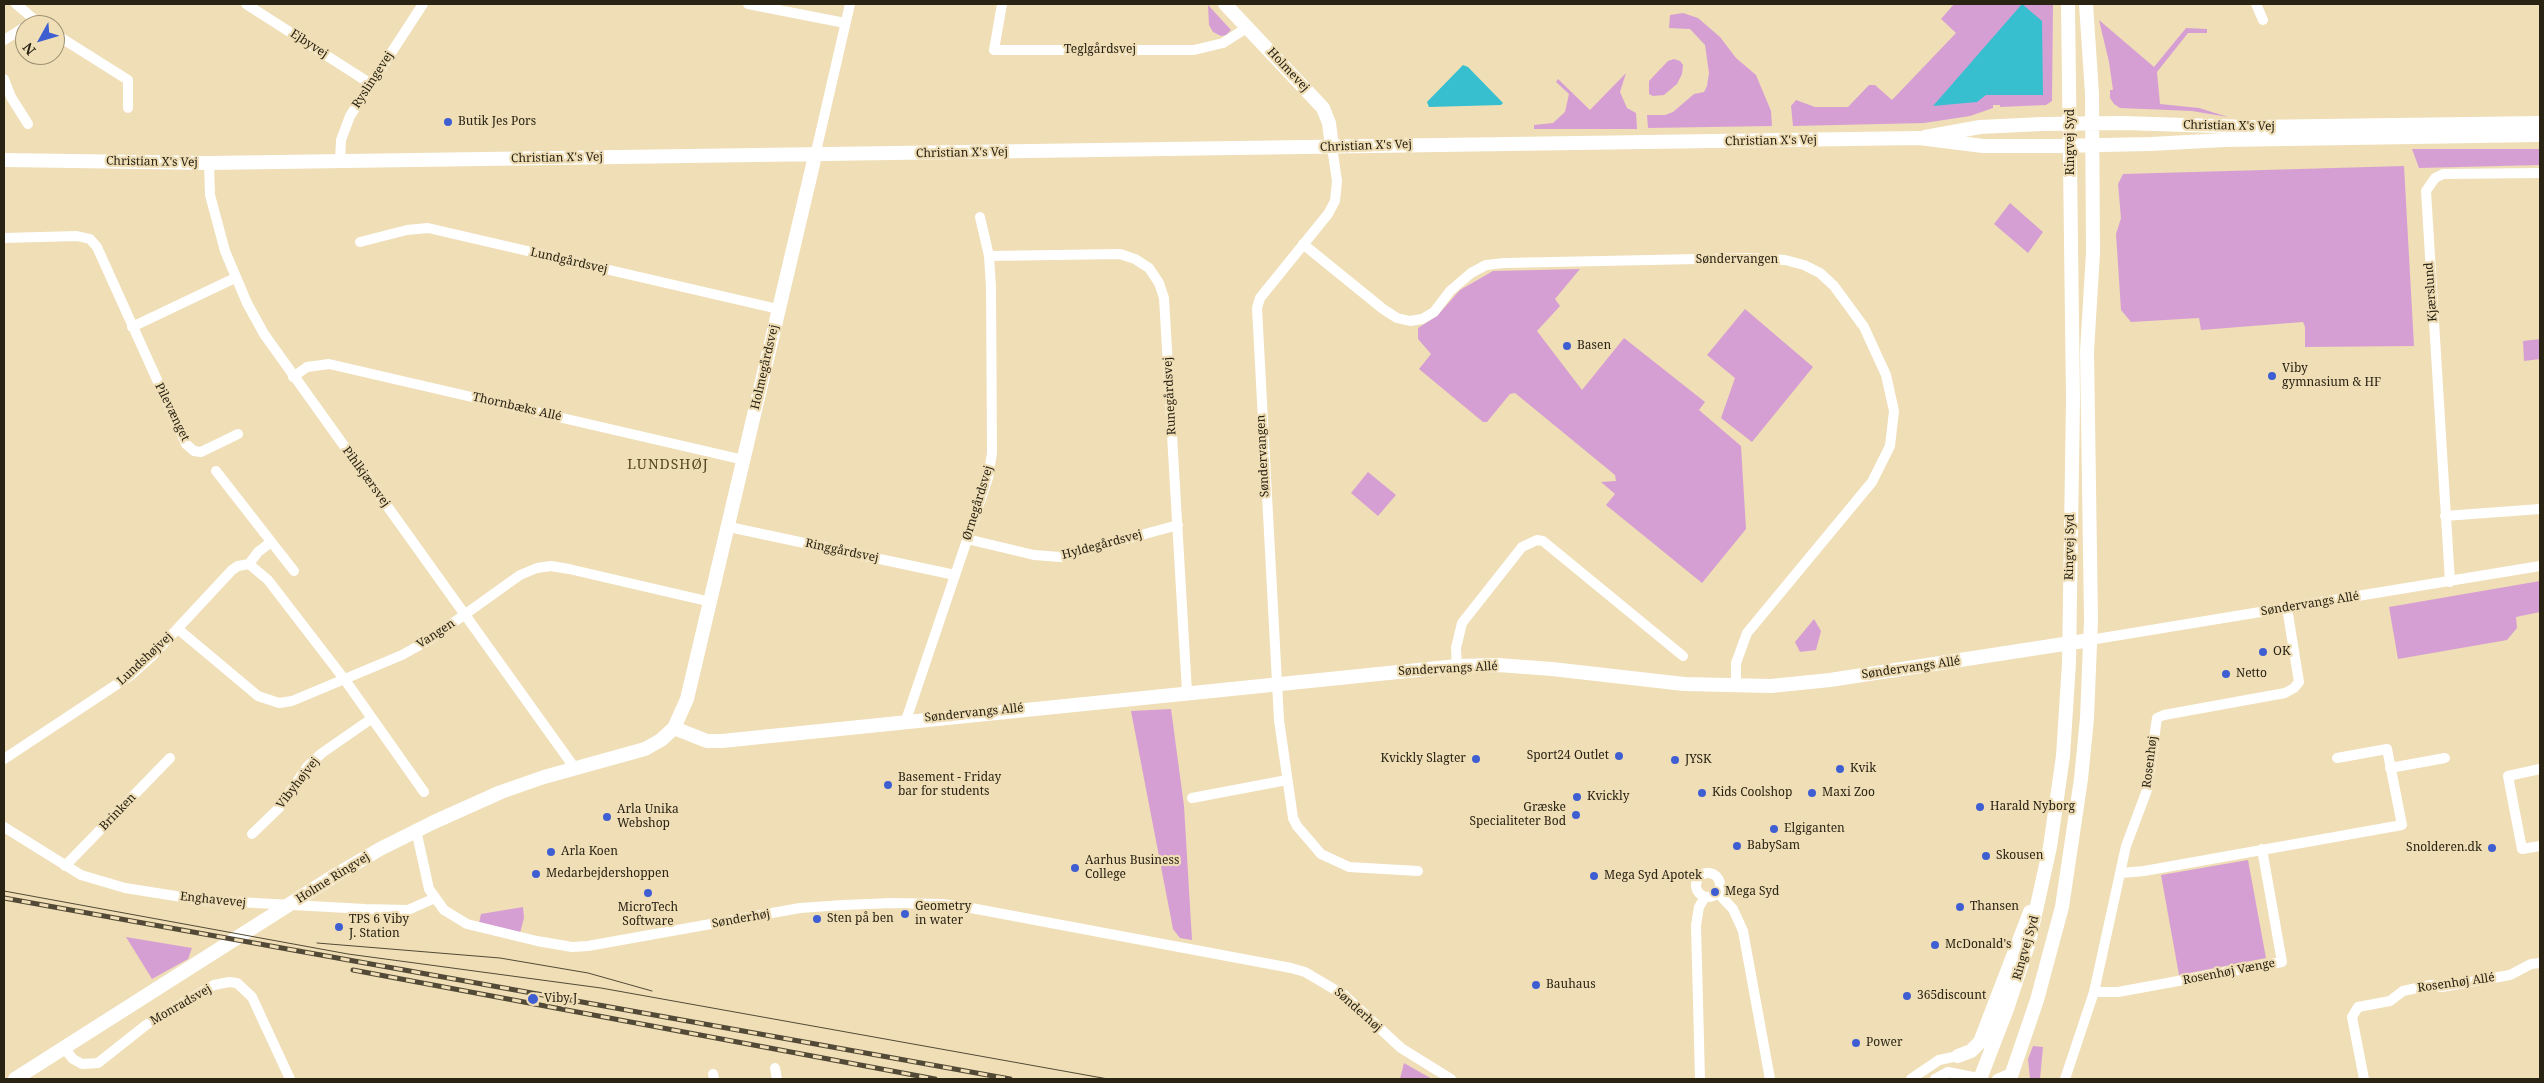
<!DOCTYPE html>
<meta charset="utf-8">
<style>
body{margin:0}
#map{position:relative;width:2544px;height:1083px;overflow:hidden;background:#efdeb6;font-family:"Noto Serif",serif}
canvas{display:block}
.frame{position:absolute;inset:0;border:5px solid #292314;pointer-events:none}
.north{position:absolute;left:15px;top:15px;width:50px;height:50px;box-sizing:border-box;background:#efdeb6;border:1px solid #a09375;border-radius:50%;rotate:231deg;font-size:14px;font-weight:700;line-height:20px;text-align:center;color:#292314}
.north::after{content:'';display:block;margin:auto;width:18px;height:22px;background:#3e5ed1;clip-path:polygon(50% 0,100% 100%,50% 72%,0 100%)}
</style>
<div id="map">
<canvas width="2544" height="1083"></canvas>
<div class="frame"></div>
<div class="north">N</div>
</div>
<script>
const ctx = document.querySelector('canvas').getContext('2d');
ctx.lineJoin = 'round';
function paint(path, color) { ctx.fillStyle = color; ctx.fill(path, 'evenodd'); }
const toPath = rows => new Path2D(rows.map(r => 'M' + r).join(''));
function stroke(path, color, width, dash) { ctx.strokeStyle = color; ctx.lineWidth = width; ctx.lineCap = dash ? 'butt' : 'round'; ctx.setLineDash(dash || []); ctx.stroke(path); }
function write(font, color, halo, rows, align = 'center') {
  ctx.font = font + ' "Noto Serif",serif'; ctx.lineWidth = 4.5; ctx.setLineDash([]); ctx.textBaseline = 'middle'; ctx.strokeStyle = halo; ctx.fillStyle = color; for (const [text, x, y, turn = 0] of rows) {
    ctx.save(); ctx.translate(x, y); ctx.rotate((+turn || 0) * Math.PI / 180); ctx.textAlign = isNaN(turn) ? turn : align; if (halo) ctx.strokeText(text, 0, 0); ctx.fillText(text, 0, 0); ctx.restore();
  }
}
const green = toPath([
 [1954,4,2022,4,1986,95,2042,95,2022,4,2053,4,2052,101,2046,105,2000,107,2000,105,1993,105,1993,108,1970,116,1924,123,1793,126,1791,106,1796,100,1815,107,1848,107,1869,85,1875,85,1892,100,1956,33,1941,19],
 [1208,5,1231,30,1226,35,1221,36,1213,32,1209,25],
 [1683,13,1698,18,1720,37,1736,58,1756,75,1771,111,1772,126,1648,128,1647,115,1665,115,1673,112,1694,94,1704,92,1707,86,1709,73,1705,45,1690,29,1669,28,1670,15],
 [2099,20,2154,67,2186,28,2207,29,2207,33,2188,33,2157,72,2160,104,2199,108,2228,117,2192,111,2120,108,2114,104,2110,98,2110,90,2113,90,2109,62],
 [1674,59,1680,61,1683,65,1682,74,1677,84,1664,95,1653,96,1649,94,1649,81,1668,61],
 [1626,73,1620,92,1627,108,1636,113,1637,129,1534,129,1534,125,1553,123,1565,112,1569,94,1556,82,1558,79,1590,110],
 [2412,149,2540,149,2540,165,2419,168],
 [2404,166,2414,346,2305,347,2305,327,2303,322,2201,330,2199,318,2131,322,2121,310,2116,234,2121,218,2118,184,2123,174],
 [2010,203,2043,232,2028,253,1994,224],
 [1580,269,1555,299,1560,306,1537,331,1582,390,1624,338,1705,402,1699,410,1741,446,1746,529,1702,583,1606,505,1615,494,1601,482,1616,481,1615,475,1515,393,1510,394,1487,422,1483,422,1419,369,1431,354,1418,339,1418,328,1437,316,1460,290,1493,271],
 [1745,309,1813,367,1752,442,1721,418,1735,378,1707,355],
 [2540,339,2540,359,2524,361,2523,341],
 [1368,472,1396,495,1378,516,1351,493],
 [2540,581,2540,612,2516,617,2517,628,2507,640,2398,659,2389,607],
 [1814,619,1821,631,1816,650,1800,652,1795,642],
 [1171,709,1184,806,1192,940,1180,938,1173,929,1131,711],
 [2248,860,2266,958,2179,975,2161,875],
 [523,907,524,918,520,933,479,923,481,914],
 [126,937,192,948,188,959,152,979],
 [2033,1046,2043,1047,2040,1079,2030,1079,2028,1059],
 [1404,1063,1432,1079,1400,1079]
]);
const water = toPath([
 [2022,4,2042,21,2043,95,1986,95,1977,102,1933,106],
 [1463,65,1468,67,1503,103,1501,105,1429,107,1427,102]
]);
const street = toPath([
 [16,4,41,25],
 [246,4,371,84],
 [748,4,845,23],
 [1002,4,994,50,1194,50,1223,43,1248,27],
 [2256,4,2263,20],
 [55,34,128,80,128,108],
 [4,40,25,27],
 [4,79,11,97,28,124],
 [1332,147,1337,181,1335,201,1328,214,1260,298,1257,308,1279,720,1293,818,1297,826,1321,854,1349,867,1418,871],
 [815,156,850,4],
 [340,161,341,140,350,116,423,4],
 [209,163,210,195,225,251,247,303,264,334,574,767],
 [4,238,77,236,90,239,97,247,186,444,194,451,201,452,238,434],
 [360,242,407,230,428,228,778,309],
 [1303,244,1383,309,1397,318,1410,321,1422,319,1434,312,1450,291,1471,273,1486,265,1504,263,1747,258,1785,260,1804,265,1820,273,1834,286,1864,327,1886,375,1894,411,1890,446,1872,482,1747,633,1736,663,1736,687],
 [989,256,1120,254,1135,259,1149,268,1159,283,1164,298,1187,692],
 [132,327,235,278],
 [293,377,307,367,329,364,744,460],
 [216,471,294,571],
 [2445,516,2540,509],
 [729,527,955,575],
 [967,539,1034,555,1060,557,1178,525],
 [249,564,258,552,271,542],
 [2450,582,2426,191,2435,178,2443,174,2540,173],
 [178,629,258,696,279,703,292,701,402,655,429,640,520,575,537,568,551,566,569,569,711,602],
 [2090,640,2540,566],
 [1457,666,1456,648,1462,623,1522,547,1537,540,1543,541,1683,656],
 [906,720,988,478,992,453,991,287,989,256,980,217],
 [4,759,131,675,151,657,232,570,238,566,249,564,268,580,345,680,424,792],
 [2390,768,2445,758],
 [2540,769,2508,776,2522,849,2540,846],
 [1192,798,1287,780],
 [4,827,81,875,125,888,201,900,365,909,408,910,435,898],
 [416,830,429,889,444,910,467,924,537,941,572,947,588,946,800,908,843,905,892,903,942,904,971,908,1291,968,1305,972,1344,995,1401,1048,1451,1079],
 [252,834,279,808,307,767,322,753,371,719],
 [65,866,170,758],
 '1696 885a12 12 0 1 1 24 0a12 12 0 1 1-24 0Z',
 [2121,873,2144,871,2402,825,2387,749,2337,758],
 [1718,893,1733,909,1743,931,1770,1079],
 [2094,992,2118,992,2282,962,2262,849],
 [64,1048,73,1059,82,1064,98,1063,146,1025,214,985,229,982,237,983,252,997,290,1079],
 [775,1068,777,1079],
 [713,1074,714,1079],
 [1700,1079,1696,925,1699,907,1705,897],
 [1911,1079,1939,1060,1958,1056],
 [1935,1079,1948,1072,1983,1079],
 [1997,1079,2013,1072],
 [2065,1079,2094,992,2126,846,2147,790,2157,718,2164,715,2285,693,2294,688,2299,682,2287,608],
 [2364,1079,2352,1017,2358,1007,2390,1001,2403,991,2431,985,2442,987,2510,975,2531,964,2540,963]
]);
const secondary = toPath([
 [1225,4,1323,108,1329,123,1332,147],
 [1925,137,1980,127,2042,124,2122,123,2249,127,2540,123],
 [4,160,209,163,1919,138,1983,146,2052,146,2151,144,2224,140,2540,135],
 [674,728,707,741,722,741,1457,666,1498,665,1552,669,1684,684,1771,686,1830,680,2090,640],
 [1958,1056,1971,1051,1980,1042,2030,912],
 [15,1079,334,876,380,849,434,822,501,792,544,777,645,749,661,740,674,728,687,699,815,156],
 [1980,1079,2007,1009,2029,942,2050,847,2063,756,2069,663,2073,400,2068,4],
 [2010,1079,2037,1000,2062,907,2081,779,2087,718,2091,620,2087,351,2093,253,2092,94,2086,4]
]);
const tram = toPath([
 [4,891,348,954,601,988,1108,1079],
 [317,943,500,958,588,973,652,991]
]);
const rail = toPath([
 [4,898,1010,1079],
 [353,970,935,1079]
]);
const markers = [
 [448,122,5,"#3e5ed1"],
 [1567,346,5,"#3e5ed1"],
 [2272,376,5,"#3e5ed1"],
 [2263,652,5,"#3e5ed1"],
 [2226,674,5,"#3e5ed1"],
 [1619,756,5,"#3e5ed1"],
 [1476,759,5,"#3e5ed1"],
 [1675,760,5,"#3e5ed1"],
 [1840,769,5,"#3e5ed1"],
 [888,785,5,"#3e5ed1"],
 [1702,793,5,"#3e5ed1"],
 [1812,793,5,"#3e5ed1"],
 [1577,797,5,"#3e5ed1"],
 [1980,807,5,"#3e5ed1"],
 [1576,815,5,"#3e5ed1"],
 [607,817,5,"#3e5ed1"],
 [1774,829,5,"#3e5ed1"],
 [1737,846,5,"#3e5ed1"],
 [2492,848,5,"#3e5ed1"],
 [551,852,5,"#3e5ed1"],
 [1986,856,5,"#3e5ed1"],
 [1075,868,5,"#3e5ed1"],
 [536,874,5,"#3e5ed1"],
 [1594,876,5,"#3e5ed1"],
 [1715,892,5,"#3e5ed1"],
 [648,893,5,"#3e5ed1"],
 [1960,907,5,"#3e5ed1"],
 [905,914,5,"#3e5ed1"],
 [817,919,5,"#3e5ed1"],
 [339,927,5,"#3e5ed1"],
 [1935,945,5,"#3e5ed1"],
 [1536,985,5,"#3e5ed1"],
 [1907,996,5,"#3e5ed1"],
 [533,999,6,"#3e5ed1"],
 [1856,1043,5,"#3e5ed1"]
];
const streetNames = [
 ["Ejbyvej",309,44,33],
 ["Teglgårdsvej",1100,50],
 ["Holmevej",1288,70,47],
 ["Ryslingevej",373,80,-57],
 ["Christian X's Vej",2229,126,1],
 ["Christian X's Vej",1771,141,-1],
 ["Ringvej Syd",2071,142,-90],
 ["Christian X's Vej",1366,146,-2],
 ["Christian X's Vej",962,153,-1],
 ["Christian X's Vej",557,158,-1],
 ["Christian X's Vej",152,162,1],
 ["Søndervangen",1737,260],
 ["Lundgårdsvej",569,261,13],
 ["Kjærslund",2431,292,-94],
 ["Holmegårdsvej",765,367,-77],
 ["Runegårdsvej",1170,396,-93],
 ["Thornbæks Allé",517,407,13],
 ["Pilevænget",172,412,64],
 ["Søndervangen",1263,456,-93],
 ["Pihlkjærsvej",366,477,54],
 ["Ørnegårdsvej",978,503,-73],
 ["Hyldegårdsvej",1102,545,-15],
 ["Ringvej Syd",2070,547,-89],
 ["Ringgårdsvej",842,551,12],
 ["Søndervangs Allé",2310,604,-9],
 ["Vangen",436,634,-33],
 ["Lundshøjvej",145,659,-43],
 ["Søndervangs Allé",1911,668,-8],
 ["Søndervangs Allé",1448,669,-3],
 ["Søndervangs Allé",974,713,-6],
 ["Rosenhøj",2150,762,-83],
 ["Vibyhøjvej",298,783,-52],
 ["Brinken",118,812,-46],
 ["Holme Ringvej",333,878,-32],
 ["Enghavevej",213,900,6],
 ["Sønderhøj",741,919,-10],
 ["Ringvej Syd",2026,948,-74],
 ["Rosenhøj Vænge",2229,972,-11],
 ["Rosenhøj Allé",2456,983,-8],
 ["Monradsvej",181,1005,-30],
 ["Sønderhøj",1358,1010,42]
];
const poiNames = [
 ["Butik Jes Pors",458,122],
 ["Basen",1577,346],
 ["Viby",2282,369],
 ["gymnasium & HF",2282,383],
 ["OK",2273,652],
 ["Netto",2236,674],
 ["Sport24 Outlet",1609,756,"right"],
 ["Kvickly Slagter",1466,759,"right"],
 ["JYSK",1685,760],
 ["Kvik",1850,769],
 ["Basement - Friday",898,778],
 ["bar for students",898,792],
 ["Kids Coolshop",1712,793],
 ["Maxi Zoo",1822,793],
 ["Kvickly",1587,797],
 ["Harald Nyborg",1990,807],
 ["Græske",1566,808,"right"],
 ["Specialiteter Bod",1566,822,"right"],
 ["Arla Unika",617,810],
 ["Webshop",617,824],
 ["Elgiganten",1784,829],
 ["BabySam",1747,846],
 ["Snolderen.dk",2482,848,"right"],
 ["Arla Koen",561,852],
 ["Skousen",1996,856],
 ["Aarhus Business",1085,861],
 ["College",1085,875],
 ["Medarbejdershoppen",546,874],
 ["Mega Syd Apotek",1604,876],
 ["Mega Syd",1725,892],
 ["Geometry",915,907],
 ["in water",915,921],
 ["Thansen",1970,907],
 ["MicroTech",648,908,"center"],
 ["Software",648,922,"center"],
 ["Sten på ben",827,919],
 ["TPS 6 Viby",349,920],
 ["J. Station",349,934],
 ["McDonald's",1945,945],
 ["Bauhaus",1546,985],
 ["365discount",1917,996],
 ["Viby J",544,999],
 ["Power",1866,1043]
];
const neighbourhoodNames = [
 ["LUNDSHØJ",668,465]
];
paint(green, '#d69fd4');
paint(water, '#37bfd0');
stroke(street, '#fff', 10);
stroke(secondary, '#fff', 14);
stroke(tram, '#524a36', 1);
stroke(rail, '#524a36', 5);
stroke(rail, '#efdeb6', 3, [9]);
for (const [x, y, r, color] of markers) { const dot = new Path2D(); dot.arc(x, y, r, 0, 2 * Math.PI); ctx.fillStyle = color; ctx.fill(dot); stroke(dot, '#efdeb6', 2); }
write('12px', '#292314', '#efdeb6', streetNames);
write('12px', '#292314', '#efdeb6', poiNames, 'left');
ctx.letterSpacing = '1px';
write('14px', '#584925', '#efdeb6', neighbourhoodNames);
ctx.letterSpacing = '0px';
</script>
